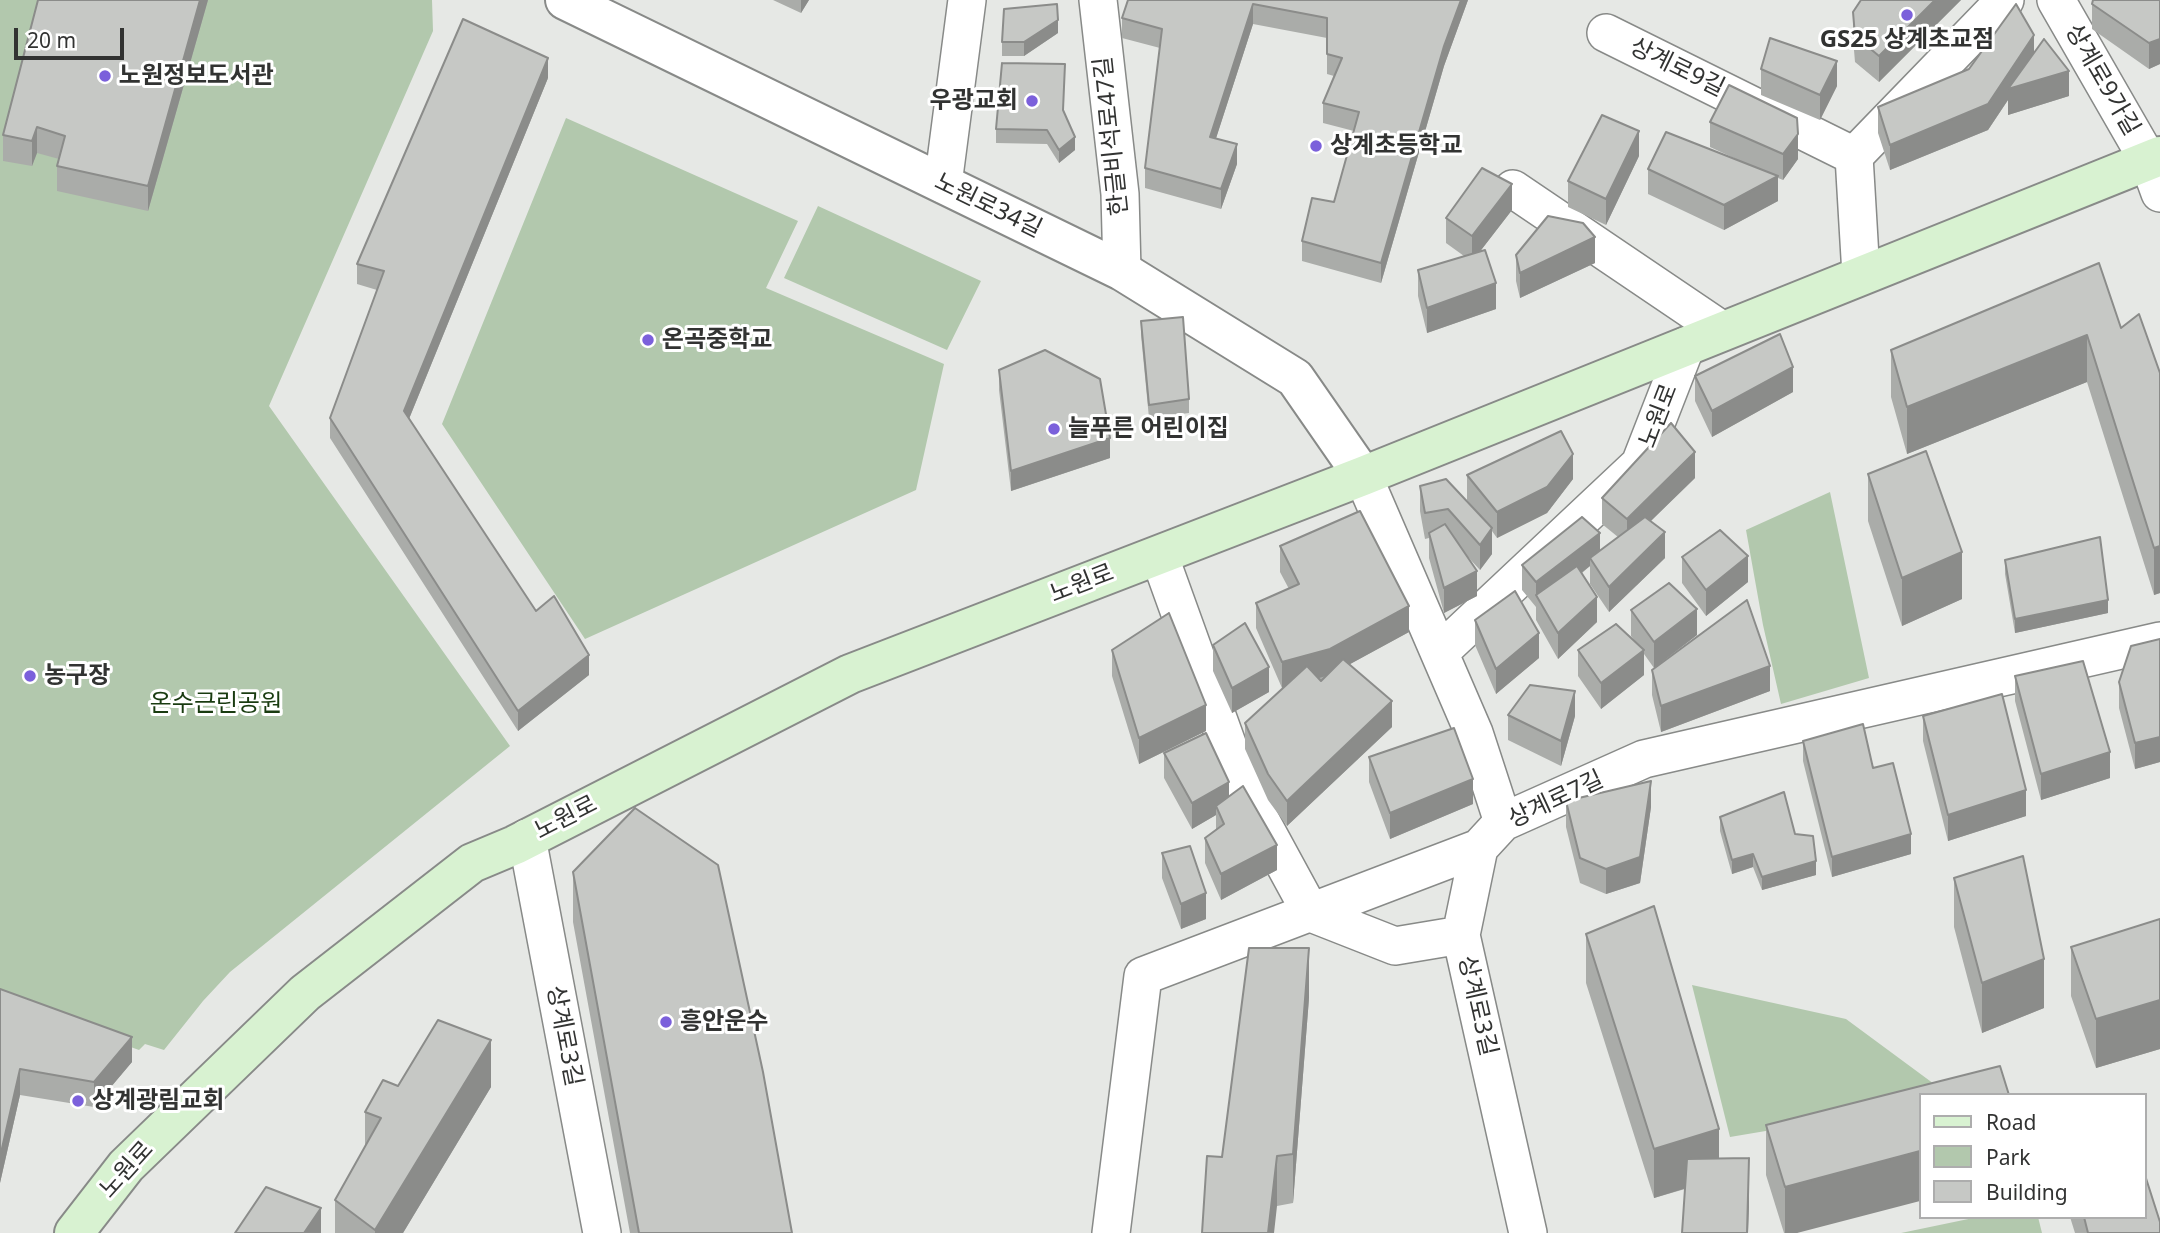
<!DOCTYPE html>
<meta charset="utf-8">
<style>
body{margin:0}
#map{position:relative;width:2160px;height:1233px;overflow:hidden;background:#e6e8e5;font-family:"Noto Sans",sans-serif}
canvas{display:block}
.legend{position:absolute;left:1919px;top:1093px;width:228px;height:126px;box-sizing:border-box;background:#fff;border:2px solid #adadad;margin:0;padding:9px 12px;list-style:none;font-size:21px;color:#323332}
.legend li{display:flex;align-items:center;gap:14px;height:35px}
.legend b{width:35px;border:2px solid #adadad}
.scale{position:absolute;left:14px;top:28px;width:110px;height:32px;box-sizing:border-box;border:4px solid #323332;border-top:0;padding-left:9px;font-size:21px;line-height:24px;white-space:nowrap;color:#323332;-webkit-text-stroke:5px #fff;paint-order:stroke}
</style>
<div id="map">
<canvas width="2160" height="1233"></canvas>
<ul class="legend">
<li><b style="height:9px;background:#d8f2d1"></b>Road</li>
<li><b style="height:19px;background:#b2c8ad"></b>Park</li>
<li><b style="height:19px;background:#c6c8c5"></b>Building</li>
</ul>
<div class="scale">20 m</div>
</div>
<script>
const c = document.querySelector('canvas').getContext('2d');
c.lineJoin = 'round';
function paint(path, color) {
  c.fillStyle = color;
  c.fill(path, 'evenodd');
}
function toPath(rows) {
  const path = new Path2D();
  for (const r of rows) {
    path.moveTo(r[0], r[1]);
    for (let i = 2; i < r.length; i += 2) path.lineTo(r[i], r[i + 1]);
  }
  return path;
}
function trace(path, color, width, dash) {
  c.strokeStyle = color;
  c.lineWidth = width;
  c.lineCap = dash ? 'butt' : 'round';
  c.setLineDash(dash || []);
  c.stroke(path);
}
function label(font, color, halo, rows, align = 'center') {
  c.font = font + ' "Noto Sans","Noto Sans KR",sans-serif';
  c.lineWidth = 6;
  c.setLineDash([]);
  c.textBaseline = 'middle';
  c.strokeStyle = halo;
  c.fillStyle = color;
  for (const [text, x, y, turn = 0] of rows) {
    c.save();
    c.translate(x, y);
    c.rotate((+turn || 0) * Math.PI / 180);
    c.textAlign = isNaN(turn) ? turn : align;
    if (halo) c.strokeText(text, 0, 0);
    c.fillText(text, 0, 0);
    c.restore();
  }
}
paint(toPath([
 [0,0,432,0,433,31,269,406,510,746,230,972,203,1001,164,1050,145,1044,139,1050,0,1000],
 [566,118,798,221,766,288,944,364,916,490,585,639,442,424],
 [818,206,981,281,947,350,784,278],
 [1830,492,1869,678,1781,704,1763,625,1746,530],
 [1692,985,1846,1019,1949,1095,1920,1095,1920,1105,1730,1137],
 [1978,1217,2038,1217,2042,1233,1901,1233]
]), '#b2c8ad');
const minor = toPath([
 [1098,0,1120,194,1122,271],
 [2056,0,2148,160,2160,193],
 [1606,33,1854,156,2005,0],
 [1854,156,1861,275],
 [943,184,967,0],
 [1513,189,1723,331],
 [1363,476,1474,733,1503,822],
 [1159,555,1243,788,1311,913,1395,946,1461,935,1528,1233],
 [1440,652,1640,464,1686,346],
 [527,838,602,1233],
 [1461,935,1479,848],
 [1111,1233,1143,976,1479,848,1503,822,1644,759,2160,641]
]);
const tertiary = toPath([
 [565,0,1122,271,1295,378,1363,476]
]);
const secondary = toPath([
 [74,1233,126,1166,305,993,472,863,515,845,850,674,1363,476,2160,156]
]);
trace(minor, '#888a88', 40);
trace(tertiary, '#888a88', 42);
trace(secondary, '#888a88', 42);
trace(minor, '#fff', 37);
trace(tertiary, '#fff', 38);
trace(secondary, '#d8f2d1', 38);
paint(toPath([
 [208,0,148,211,57,191,57,166,59,159,37,153,32,166,3,161,3,135],
 [773,0,809,0,801,13],
 [1128,0,1468,0,1444,66,1381,283,1302,261,1302,241,1334,202,1354,131,1323,123,1323,103,1334,76,1327,74,1327,38,1253,24,1216,138,1237,164,1221,209,1145,188,1145,168,1160,48,1122,38,1122,18],
 [1861,0,1961,0,1879,82,1855,62,1853,38,1853,12],
 [2160,0,2160,64,2149,69,2092,29,2092,4],
 [1058,33,1024,56,1002,56,1002,42],
 [2034,52,2069,96,2008,115,2008,100,1988,130,1890,170,1878,133,1878,107],
 [1761,69,1837,86,1820,120,1761,95],
 [548,78,409,419,536,611,589,675,518,731,330,438,330,418,377,290,357,284,357,264],
 [1063,111,1075,150,1059,163,1047,144,996,143,996,129],
 [1710,122,1798,159,1783,180,1778,178,1778,201,1724,230,1648,194,1648,169,1747,164,1710,147],
 [1639,156,1606,225,1568,207,1568,181],
 [1512,210,1480,251,1496,309,1427,333,1418,296,1418,270,1464,256,1446,243,1446,218],
 [1516,255,1595,263,1520,298,1516,281],
 [1141,321,1189,399,1189,413,1149,418,1141,335],
 [2121,328,2160,373,2160,593,2154,595,2087,382,1907,454,1891,397,1891,350],
 [999,370,1110,458,1011,491,999,390],
 [1695,376,1793,392,1712,437,1695,401],
 [1868,474,1962,599,1902,626,1868,521],
 [1467,475,1573,479,1547,513,1497,538,1492,531,1492,554,1480,570,1468,557,1477,596,1444,613,1429,558,1429,538,1425,539,1420,511,1420,486,1475,510,1467,500],
 [1695,478,1651,521,1665,558,1609,612,1590,584,1590,566,1582,573,1597,622,1558,659,1536,620,1536,607,1522,590,1522,565,1600,551,1618,537,1602,524,1602,498],
 [1280,546,1409,632,1350,664,1392,727,1287,826,1268,800,1245,749,1245,723,1285,687,1282,688,1256,628,1256,603,1289,589,1280,572],
 [1682,557,1748,582,1706,616,1682,583],
 [2005,560,2108,613,2015,633,2005,574],
 [1631,610,1697,635,1665,660,1770,691,1661,732,1652,695,1652,670,1654,668,1644,654,1644,675,1601,709,1578,676,1578,650,1635,641,1631,636],
 [1475,620,1539,658,1496,694,1475,645],
 [2160,639,2160,762,2135,769,2119,708,2119,682],
 [1213,645,1269,692,1232,713,1213,671],
 [1112,650,1206,731,1139,764,1112,676],
 [2015,676,2110,778,2041,800,2015,701],
 [1508,715,1575,716,1561,766,1508,740],
 [1923,716,2026,816,1948,841,1923,741],
 [1803,741,1873,768,1911,854,1832,877,1803,761],
 [1164,753,1229,796,1277,870,1221,900,1205,863,1205,838,1216,830,1216,815,1192,829,1164,778],
 [1369,757,1473,804,1390,839,1369,782],
 [1566,801,1651,807,1640,883,1606,894,1580,883,1566,827],
 [1720,817,1795,834,1816,875,1762,890,1753,867,1732,874,1720,831],
 [1162,853,1206,919,1181,929,1162,878],
 [573,872,792,1233,630,1233,573,922],
 [1954,878,2044,1008,1982,1033,1954,927],
 [2160,919,2160,1049,2096,1068,2071,996,2071,947],
 [1586,934,1719,1158,1749,1207,1685,1189,1654,1198,1586,983],
 [0,989,132,1062,94,1107,20,1095,0,1183],
 [1309,998,1293,1203,1277,1206,1222,1157],
 [2000,1066,1797,1233,1784,1233,1766,1175,1766,1125],
 [398,1086,491,1087,403,1233,335,1233,335,1200,365,1147,365,1112],
 [2070,1217,2144,1217,2160,1233,2075,1233]
]), '#aaaca9');
paint(toPath([
 [200,0,208,0,148,211,148,186],
 [801,0,809,0,801,13],
 [1461,0,1468,0,1444,66,1381,283,1381,263,1444,46],
 [1935,0,1961,0,1879,82,1879,56],
 [1253,4,1253,24,1210,157,1210,137],
 [1058,20,1058,33,1024,56,1024,42],
 [2034,35,2034,60,2069,71,2069,96,2008,115,2008,100,1988,130,1890,170,1890,145],
 [2160,39,2160,64,2149,69,2149,43],
 [548,58,548,78,404,431,404,411],
 [1837,61,1837,86,1820,120,1820,95],
 [37,127,37,153,32,166,32,141],
 [1639,131,1639,156,1606,225,1606,199],
 [1798,134,1798,159,1783,180,1783,154],
 [1075,137,1075,150,1059,163,1059,150],
 [1237,144,1237,164,1221,209,1221,189],
 [1778,176,1778,201,1724,230,1724,205],
 [1512,184,1512,210,1472,262,1472,236],
 [1595,237,1595,263,1520,298,1520,273],
 [1496,283,1496,309,1427,333,1427,308],
 [2087,335,2087,382,1907,454,1907,407],
 [1793,367,1793,392,1712,437,1712,411],
 [1110,438,1110,458,1011,491,1011,471],
 [1695,452,1695,478,1627,544,1627,519],
 [1573,454,1573,479,1547,513,1497,538,1497,512],
 [1492,528,1492,554,1480,570,1480,545],
 [1665,532,1665,558,1609,612,1609,587],
 [1600,533,1600,559,1590,558,1590,566,1541,604,1536,596,1536,582],
 [2160,546,2160,593,2154,595,2154,548],
 [1962,552,1962,599,1902,626,1902,578],
 [1748,556,1748,582,1706,616,1706,590],
 [1477,571,1477,596,1444,613,1444,588],
 [1597,597,1597,622,1558,659,1558,633],
 [2108,600,2108,613,2015,633,2015,619],
 [1409,606,1409,632,1330,675,1282,688,1282,662],
 [1697,609,1697,635,1654,668,1654,642],
 [1539,633,1539,658,1496,694,1496,669],
 [1644,650,1644,675,1601,709,1601,683],
 [589,655,589,675,518,731,518,711],
 [1770,666,1770,691,1661,732,1661,706],
 [1269,667,1269,692,1232,713,1232,688],
 [1575,691,1575,716,1561,766,1561,741],
 [1392,701,1392,727,1287,826,1287,801],
 [1206,705,1206,731,1139,764,1139,738],
 [2160,737,2160,762,2135,769,2135,743],
 [2110,752,2110,778,2041,800,2041,774],
 [1473,779,1473,804,1390,839,1390,813],
 [1651,781,1651,807,1640,883,1606,894,1606,869],
 [1229,782,1229,808,1216,806,1216,815,1192,829,1192,803],
 [2026,790,2026,816,1948,841,1948,815],
 [1911,834,1911,854,1832,877,1832,857],
 [1277,845,1277,870,1221,900,1221,874],
 [1753,854,1753,867,1732,874,1732,860],
 [1816,861,1816,875,1762,890,1762,877],
 [1206,893,1206,919,1181,929,1181,904],
 [1309,948,1309,998,1293,1203,1293,1154],
 [2044,959,2044,1008,1982,1033,1982,983],
 [2160,1000,2160,1049,2096,1068,2096,1019],
 [132,1037,132,1062,94,1107,94,1082],
 [491,1040,491,1087,403,1233,375,1233,375,1230],
 [20,1069,20,1095,0,1183,0,1157],
 [1719,1129,1719,1178,1654,1198,1654,1149],
 [1920,1151,1920,1201,1797,1233,1785,1233,1785,1187],
 [1277,1156,1277,1206,1274,1233,1268,1233],
 [1749,1158,1749,1207,1748,1233,1747,1233],
 [321,1208,321,1233,304,1233]
]), '#8b8c8a');
const building = toPath([
 [38,0,200,0,148,186,57,166,65,136,37,127,32,141,3,135,38,0],
 [1128,0,1461,0,1444,46,1381,263,1302,241,1312,198,1334,202,1359,112,1323,103,1342,58,1327,54,1327,18,1253,4,1210,137,1237,144,1221,189,1145,168,1162,29,1122,18,1128,0],
 [1861,0,1935,0,1879,56,1855,36,1853,12,1861,0],
 [2093,0,2160,0,2160,39,2149,43,2092,4,2093,0],
 [1057,4,1058,20,1024,42,1002,42,1004,9,1057,4],
 [2016,4,2034,35,1988,104,1890,145,1878,107,1969,69,2016,4],
 [463,19,548,58,404,411,536,611,554,596,589,655,518,711,330,418,384,271,357,264,463,19],
 [1770,38,1837,61,1820,95,1761,69,1770,38],
 [2044,39,2069,71,2008,89,2044,39],
 [1002,63,1065,64,1063,110,1075,137,1059,150,1047,130,996,129,1002,63],
 [1729,85,1797,118,1798,134,1783,154,1710,122,1729,85],
 [1602,115,1639,131,1606,199,1568,181,1602,115],
 [1666,132,1778,176,1724,205,1648,169,1666,132],
 [1482,168,1512,184,1472,236,1446,218,1482,168],
 [1548,216,1583,223,1595,237,1520,273,1516,255,1548,216],
 [1485,250,1496,283,1427,308,1418,270,1485,250],
 [2099,263,2121,328,2139,314,2160,373,2160,546,2154,548,2087,335,1907,407,1891,350,2099,263],
 [1183,317,1189,399,1149,405,1141,321,1183,317],
 [1780,334,1793,367,1712,411,1695,376,1780,334],
 [1045,350,1100,379,1110,438,1011,471,999,370,1045,350],
 [1671,423,1695,452,1627,519,1602,498,1671,423],
 [1561,431,1573,454,1547,487,1497,512,1467,475,1561,431],
 [1926,451,1962,552,1902,578,1868,474,1926,451],
 [1446,479,1492,528,1480,545,1448,509,1425,513,1420,486,1446,479],
 [1360,511,1409,606,1330,649,1282,662,1256,603,1299,584,1280,546,1360,511],
 [1582,517,1600,533,1536,582,1522,565,1582,517],
 [1645,517,1665,532,1609,587,1590,558,1645,517],
 [1445,524,1477,571,1444,588,1429,533,1445,524],
 [1720,530,1748,556,1706,590,1682,557,1720,530],
 [2100,537,2108,600,2015,619,2005,560,2100,537],
 [1577,566,1597,597,1558,633,1536,595,1577,566],
 [1669,583,1697,609,1654,642,1631,610,1669,583],
 [1515,591,1539,633,1496,669,1475,620,1515,591],
 [1747,600,1770,666,1661,706,1652,670,1747,600],
 [1169,613,1206,705,1139,738,1112,650,1169,613],
 [1245,623,1269,667,1232,688,1213,645,1245,623],
 [1616,624,1644,650,1601,683,1578,650,1616,624],
 [2160,639,2160,737,2135,743,2119,682,2131,646,2160,639],
 [1343,659,1392,701,1287,801,1268,774,1245,723,1307,666,1321,681,1343,659],
 [2083,661,2110,752,2041,774,2015,676,2083,661],
 [1530,685,1575,691,1561,741,1508,715,1530,685],
 [2002,694,2026,790,1948,815,1923,716,2002,694],
 [1863,724,1873,768,1893,763,1911,834,1832,857,1803,741,1863,724],
 [1454,728,1473,779,1390,813,1369,757,1454,728],
 [1206,733,1229,782,1192,803,1164,753,1206,733],
 [1651,781,1640,857,1606,869,1580,858,1566,801,1651,781],
 [1243,786,1277,845,1221,874,1205,838,1224,824,1216,806,1243,786],
 [1784,792,1795,834,1813,836,1816,861,1762,877,1753,854,1732,860,1720,817,1784,792],
 [635,808,718,865,763,1072,792,1233,639,1233,573,872,635,808],
 [1190,846,1206,893,1181,904,1162,853,1190,846],
 [2023,856,2044,959,1982,983,1954,878,2023,856],
 [1654,906,1719,1129,1654,1149,1586,934,1654,906],
 [2160,919,2160,1000,2096,1019,2071,947,2160,919],
 [1249,948,1309,948,1293,1154,1277,1156,1268,1233,1202,1233,1207,1156,1222,1157,1249,948],
 [0,989,132,1037,94,1082,20,1069,0,1157,0,989],
 [438,1020,491,1040,375,1230,335,1200,381,1118,365,1112,383,1080,398,1086,438,1020],
 [2000,1066,2009,1095,1920,1095,1920,1151,1785,1187,1766,1125,2000,1066],
 [1749,1158,1747,1233,1682,1233,1687,1159,1749,1158],
 [2144,1172,2160,1222,2160,1233,2088,1233,2084,1217,2144,1217,2144,1172],
 [266,1187,321,1208,304,1233,235,1233,266,1187]
]);
paint(building, '#c6c8c5');
trace(building, '#8b8c8a', 2);
for (const [x, y, r, color] of [
 [1907,15,7,"#7b60db"],
 [105,76,7,"#7b60db"],
 [1032,101,7,"#7b60db"],
 [1316,146,7,"#7b60db"],
 [648,340,7,"#7b60db"],
 [1054,429,7,"#7b60db"],
 [30,676,7,"#7b60db"],
 [666,1022,7,"#7b60db"],
 [78,1101,7,"#7b60db"]
]) {
  const dot = new Path2D();
  dot.arc(x, y, r, 0, 2 * Math.PI);
  c.fillStyle = color;
  c.fill(dot);
  trace(dot, '#fff', 2.5);
}
label('bold 24px', '#323332', '#fff', [
 ["GS25 상계초교점",1907,40,"center"],
 ["노원정보도서관",119,76],
 ["우광교회",1018,101,"right"],
 ["상계초등학교",1330,146],
 ["온곡중학교",662,340],
 ["늘푸른 어린이집",1068,429],
 ["농구장",44,676],
 ["흥안운수",680,1022],
 ["상계광림교회",92,1101]
], 'left');
label('24px', '#323332', '#fff', [
 ["상계로9길",1677,68,26],
 ["상계로9가길",2102,80,60],
 ["한글비석로47길",1112,136,-96],
 ["노원로34길",988,206,26],
 ["노원로",1659,416,-69],
 ["노원로",1082,584,-21],
 ["상계로7길",1556,800,-25],
 ["노원로",566,818,-27],
 ["상계로3길",1477,1006,77],
 ["상계로3길",564,1036,79],
 ["노원로",127,1170,-48]
]);
label('24px', '#193b10', '#fff', [
 ["온수근린공원",216,704]
]);
</script>
